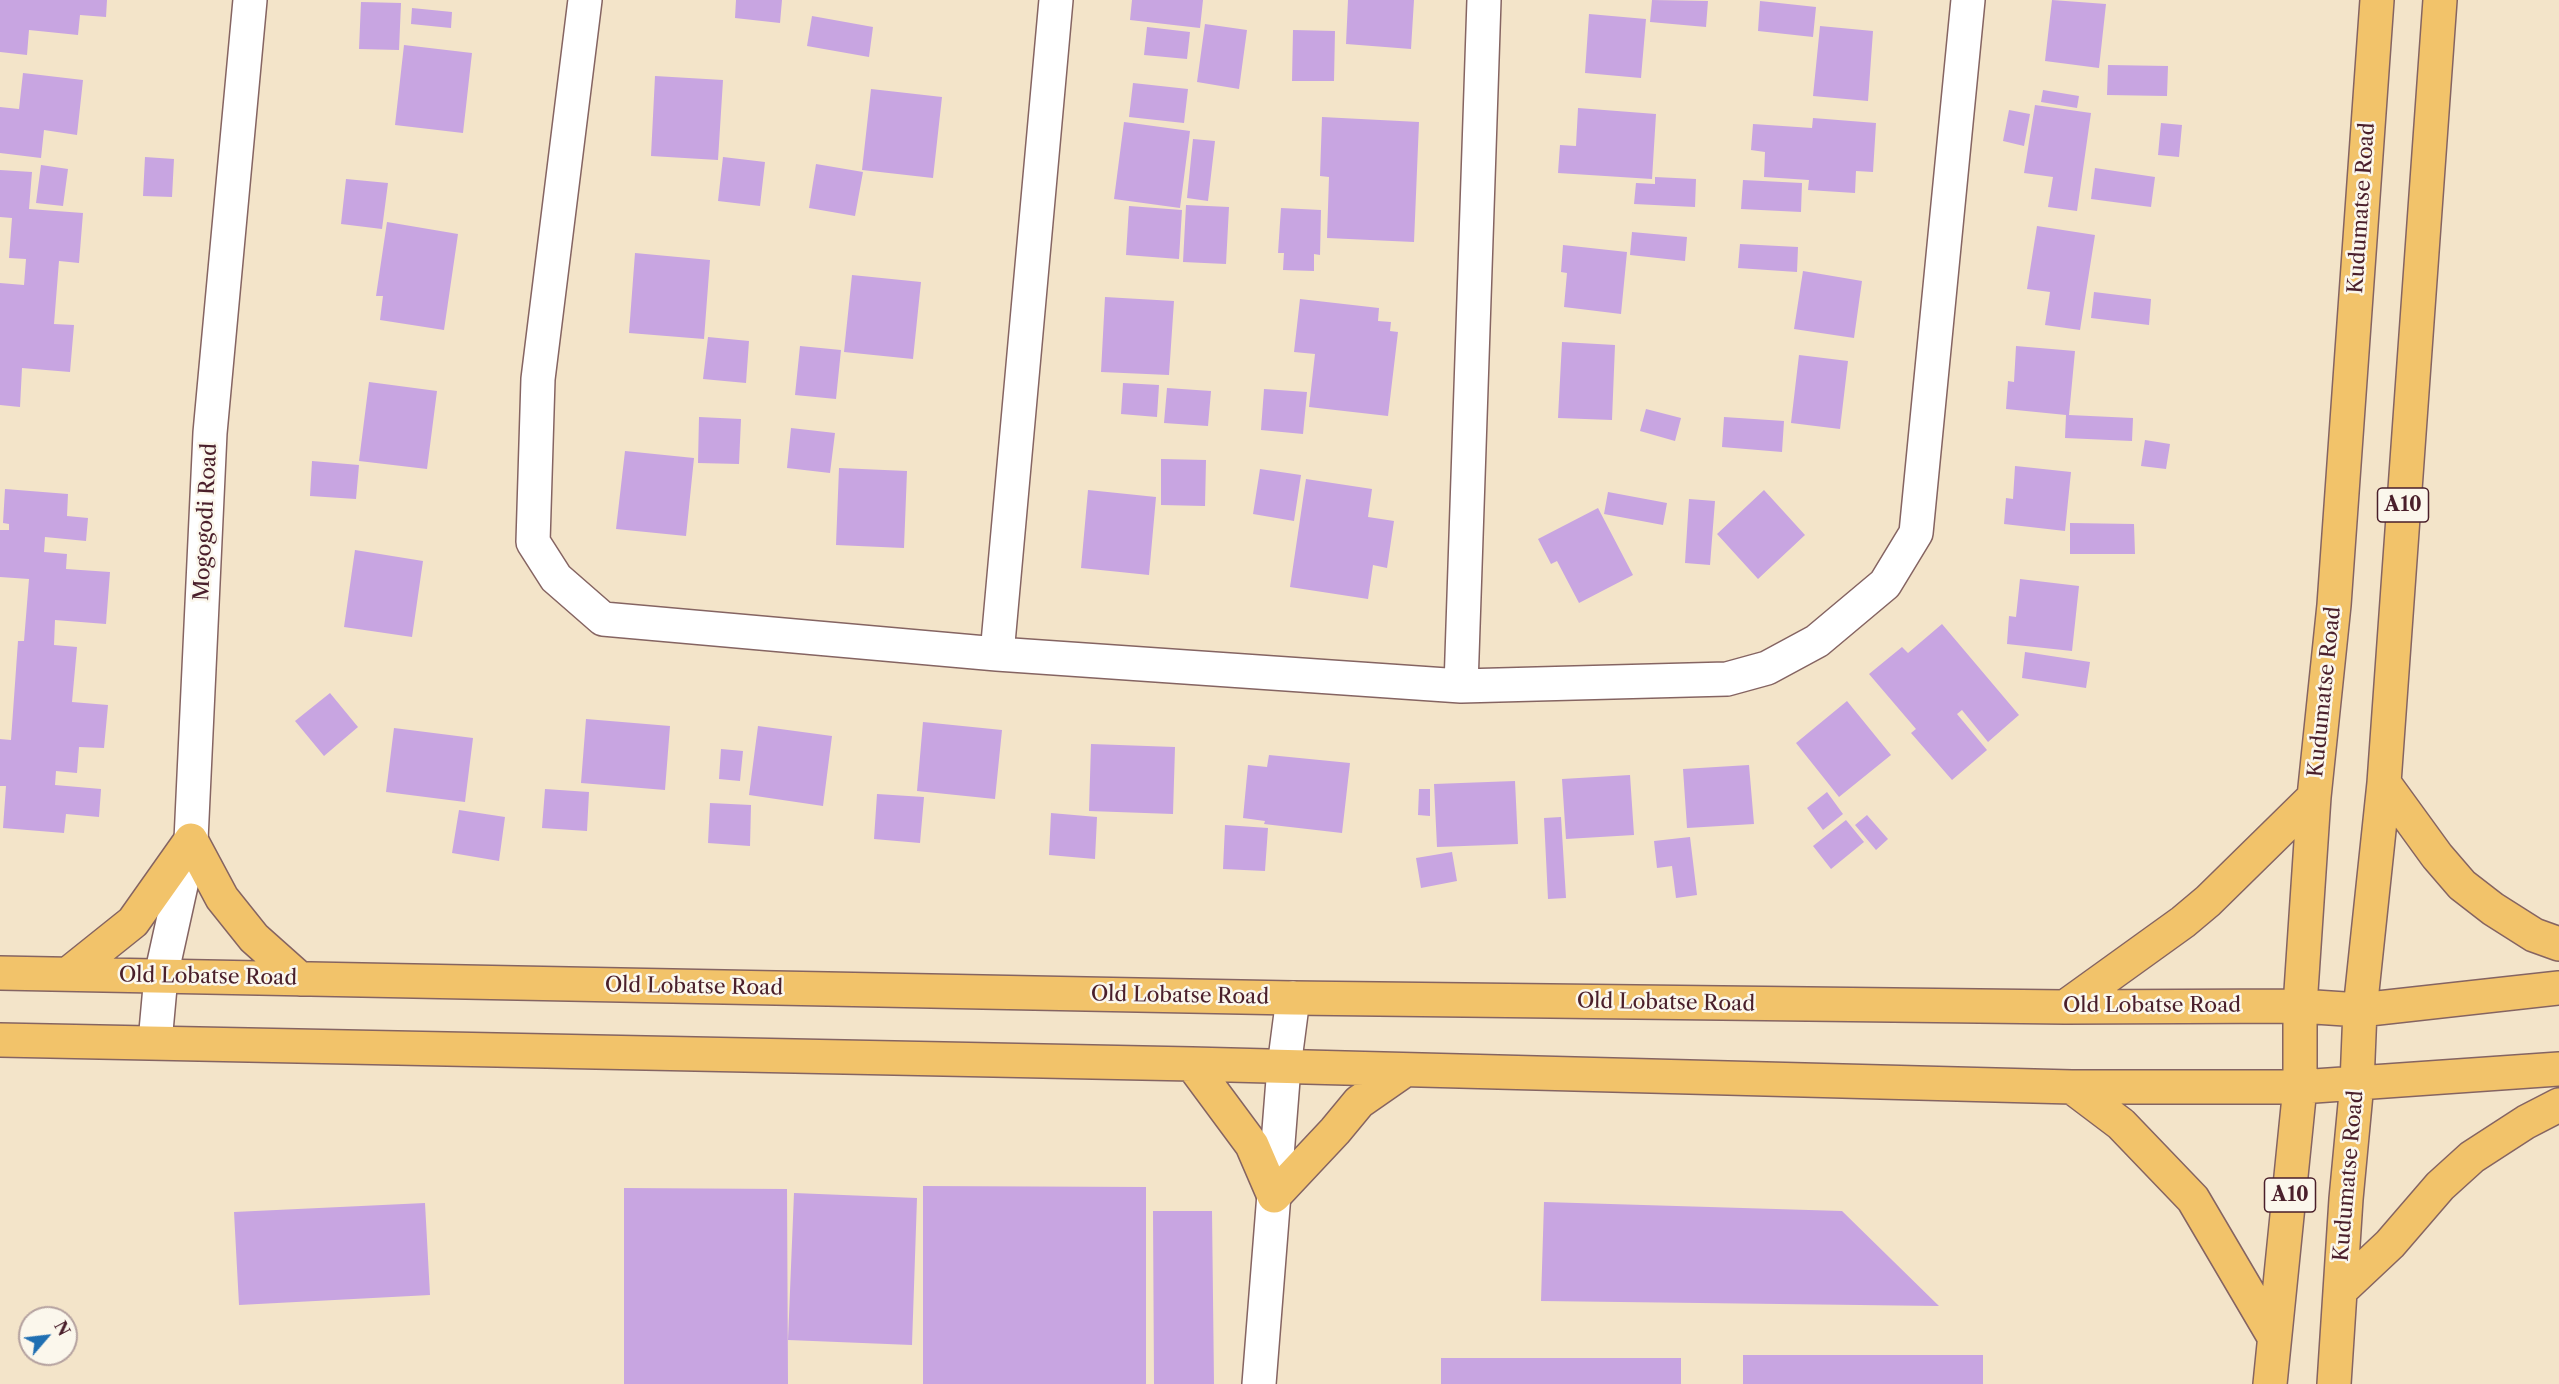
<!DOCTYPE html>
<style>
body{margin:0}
#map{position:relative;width:2559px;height:1384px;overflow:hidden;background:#f3e4c9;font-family:"Libre Caslon Text",serif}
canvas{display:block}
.north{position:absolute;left:18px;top:1306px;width:60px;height:60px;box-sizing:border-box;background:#fbf7ec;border:2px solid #b4a19f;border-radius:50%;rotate:62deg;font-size:16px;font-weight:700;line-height:24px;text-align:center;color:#4a1f2b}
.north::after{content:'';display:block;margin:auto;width:21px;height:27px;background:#1f6fb2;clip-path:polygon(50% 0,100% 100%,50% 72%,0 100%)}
</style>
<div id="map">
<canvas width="2559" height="1384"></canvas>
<div class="north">N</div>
</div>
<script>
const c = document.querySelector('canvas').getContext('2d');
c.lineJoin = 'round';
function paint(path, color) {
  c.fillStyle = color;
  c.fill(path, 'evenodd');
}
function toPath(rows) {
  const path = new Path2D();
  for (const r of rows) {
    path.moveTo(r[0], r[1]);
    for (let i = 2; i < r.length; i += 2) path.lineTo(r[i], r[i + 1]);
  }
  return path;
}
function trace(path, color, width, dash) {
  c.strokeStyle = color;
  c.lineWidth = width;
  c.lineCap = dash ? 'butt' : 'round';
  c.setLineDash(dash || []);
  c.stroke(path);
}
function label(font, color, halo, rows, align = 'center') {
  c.font = font + ' "Libre Caslon Text",serif';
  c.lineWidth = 5;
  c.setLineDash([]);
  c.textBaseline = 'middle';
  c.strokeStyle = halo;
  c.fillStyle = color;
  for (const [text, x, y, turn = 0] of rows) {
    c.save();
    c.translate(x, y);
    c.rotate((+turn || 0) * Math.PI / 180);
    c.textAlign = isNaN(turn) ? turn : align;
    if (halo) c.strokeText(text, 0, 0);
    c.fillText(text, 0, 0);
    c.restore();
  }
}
paint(toPath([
 [0,0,107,0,106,17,80,15,78,35,29,30,27,55,0,52],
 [736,0,782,0,780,23,735,18],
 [1132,0,1203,0,1200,28,1130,20],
 [1348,0,1414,0,1411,49,1346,44],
 [1652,0,1708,1,1706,27,1650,22],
 [2052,0,2106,4,2099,68,2045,61],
 [1760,1,1816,7,1813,37,1758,31],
 [361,2,401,3,399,50,359,49],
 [412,8,452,12,451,28,411,24],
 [1589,14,1646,19,1641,78,1585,73],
 [812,16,873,27,869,57,807,46],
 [1205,24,1247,30,1239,89,1197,82],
 [1820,26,1873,31,1868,101,1813,96],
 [1147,27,1190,32,1187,59,1144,55],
 [1293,30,1335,31,1334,81,1292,81],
 [404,45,472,53,463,133,395,125],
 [2108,65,2168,66,2167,96,2107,95],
 [23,73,83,80,77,135,44,130,41,158,0,153,0,107,19,109],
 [655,76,723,80,718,160,651,156],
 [1133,83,1188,89,1184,123,1129,117],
 [871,89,942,97,933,178,862,170],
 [2043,90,2079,96,2077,108,2041,102],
 [2035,105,2091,113,2077,211,2048,207,2053,177,2024,173],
 [1578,108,1656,114,1652,179,1558,173,1560,145,1576,146],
 [2009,110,2030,114,2024,146,2003,141],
 [1322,117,1419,122,1414,242,1327,238,1329,177,1320,176],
 [1813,118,1876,123,1873,172,1856,171,1855,193,1808,190,1809,180,1764,177,1765,152,1751,150,1753,124,1812,128],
 [1124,122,1190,131,1180,208,1114,199],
 [2161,123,2182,125,2179,157,2158,155],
 [1193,139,1215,141,1208,201,1187,198],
 [145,157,174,159,172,197,143,196],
 [723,157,765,162,760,206,718,201],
 [816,164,863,172,855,216,809,208],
 [41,165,68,169,63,206,36,203],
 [2095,168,2155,177,2151,207,2091,199],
 [0,170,32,172,29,209,83,213,79,263,59,261,54,324,74,325,70,372,22,368,20,407,0,405,0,283,24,285,26,259,9,258,12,218,0,217],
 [1655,177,1696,179,1695,207,1634,204,1636,183,1655,184],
 [346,179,388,183,382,229,341,224],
 [1743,180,1802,183,1801,212,1741,209],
 [1186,205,1229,207,1226,264,1183,262],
 [1129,206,1182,210,1179,259,1126,255],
 [1281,208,1321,210,1320,255,1314,254,1314,271,1283,270,1284,253,1278,253],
 [387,222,458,234,444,330,380,320,383,296,376,296],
 [2037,226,2095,235,2080,330,2045,325,2050,292,2027,289],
 [1632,232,1687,237,1685,261,1630,255],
 [1740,244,1798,247,1797,272,1738,268],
 [1563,245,1627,252,1621,314,1564,307,1567,273,1561,272],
 [635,253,710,260,704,339,629,333],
 [1803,271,1862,281,1854,338,1794,329],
 [852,275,921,282,913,359,844,352],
 [2094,292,2151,299,2149,325,2091,318],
 [1105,297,1174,301,1169,375,1101,372],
 [1300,299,1379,308,1378,321,1391,322,1390,331,1398,332,1388,416,1309,407,1315,354,1294,352],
 [708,337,749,341,746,383,703,379],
 [1562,342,1615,345,1612,420,1558,418],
 [800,346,841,350,836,399,795,395],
 [2016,346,2075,351,2069,415,2133,418,2132,441,2065,438,2066,415,2006,409,2008,381,2014,382],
 [1799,355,1848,361,1840,429,1791,423],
 [369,382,437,391,427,469,359,461],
 [1123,383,1159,385,1157,417,1121,414],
 [1167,388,1211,391,1208,426,1164,423],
 [1264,389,1307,392,1303,434,1261,430],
 [1646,409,1681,418,1675,441,1640,431],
 [699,417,741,419,739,464,698,463],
 [1724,417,1784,421,1782,452,1722,447],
 [791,428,835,433,830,473,787,468],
 [2145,440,2170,444,2166,469,2141,466],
 [625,451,694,458,686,536,616,529],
 [1161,459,1206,460,1205,506,1161,505],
 [312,461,359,465,356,499,310,496],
 [2015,466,2071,472,2065,531,2004,524,2006,498,2013,499],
 [839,468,907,471,904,548,836,545],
 [1260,469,1301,475,1294,521,1253,514],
 [1306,479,1372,489,1368,517,1394,521,1387,568,1373,565,1368,599,1290,587],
 [5,489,68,494,67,516,88,518,86,541,45,537,44,552,67,554,66,569,110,572,106,624,55,620,54,645,77,647,72,702,108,705,104,748,79,747,77,773,56,771,55,785,101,789,99,817,66,814,64,833,3,828,6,786,0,786,0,739,11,740,18,641,24,641,29,579,0,577,0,530,9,530,9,524,3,523],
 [1088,490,1156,497,1149,575,1081,568],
 [1764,490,1805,535,1758,579,1717,534],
 [1608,492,1667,503,1663,525,1604,514],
 [1689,499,1715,501,1710,565,1685,563],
 [1598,508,1633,575,1579,603,1557,561,1551,564,1538,539],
 [2070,523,2134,524,2135,554,2070,554],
 [355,550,423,561,412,637,344,627],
 [2020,579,2079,586,2072,651,2007,644,2009,616,2016,617],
 [1942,624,2019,715,1988,742,1962,710,1957,714,1987,750,1952,780,1911,733,1916,729,1869,674,1902,647,1908,653],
 [2025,652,2090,662,2086,688,2022,678],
 [330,693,358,727,324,756,295,721],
 [1847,701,1891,755,1839,797,1796,743],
 [586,719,670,726,665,790,581,783],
 [923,722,1002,730,995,799,917,791],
 [758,726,832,736,823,806,749,795],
 [394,728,473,738,465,802,386,792],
 [1091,744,1175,747,1173,814,1089,811],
 [721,749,743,751,740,781,719,779],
 [1269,755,1350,763,1342,833,1264,824,1265,821,1243,818,1248,765,1267,767],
 [1749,765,1754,824,1687,828,1683,769],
 [1630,775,1634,835,1566,839,1562,779],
 [1515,781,1518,844,1437,847,1434,784],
 [545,789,589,792,587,831,542,828],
 [1419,789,1430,789,1430,816,1418,815],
 [1827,792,1843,814,1823,830,1807,808],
 [877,794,924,797,920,843,874,839],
 [710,803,751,805,750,846,708,843],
 [459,810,505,817,499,861,452,853],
 [1051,813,1097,817,1095,859,1049,855],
 [1867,815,1888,839,1876,850,1855,825],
 [1561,817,1566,898,1548,899,1544,818],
 [1846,820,1864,842,1831,869,1813,846],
 [1225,825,1268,828,1265,871,1223,869],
 [1690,837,1697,895,1676,898,1672,866,1657,868,1654,841],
 [1452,852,1457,881,1421,888,1416,858],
 [923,1186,1146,1187,1146,1384,923,1384],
 [624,1188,787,1189,788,1384,624,1384],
 [794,1193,917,1198,912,1345,788,1340],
 [1544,1202,1842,1211,1939,1306,1541,1301],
 [425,1203,430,1295,239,1305,234,1212],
 [1153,1211,1212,1211,1214,1384,1154,1384],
 [1743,1355,1983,1355,1983,1384,1743,1384],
 [1441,1358,1681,1358,1681,1384,1441,1384]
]), '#c8a5e1');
const street = toPath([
 [585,0,538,379,533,542,556,578,603,619,997,654,1461,686,1727,679,1767,668,1817,641,1885,584,1916,533,1968,0],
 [997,654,1056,0],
 [1461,686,1484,0],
 [155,1042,161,976,191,840,210,433,250,0],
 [1259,1384,1284,1067,1293,998]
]);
const primary = toPath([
 [2384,783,2437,856,2462,885,2493,909,2534,935,2559,944],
 [0,973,1293,998,2065,1007,2300,1006,2360,1010,2559,988],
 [68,974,133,922,191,840,222,898,254,938,300,979],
 [2065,1007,2183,922,2208,901,2314,797],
 [0,1040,1192,1064,2072,1087,2300,1087,2559,1069],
 [1192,1064,1252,1145,1274,1196,1335,1131,1359,1102,1405,1070],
 [2072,1087,2121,1124,2193,1199,2273,1335],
 [2340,1291,2390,1244,2440,1186,2472,1157,2526,1122,2559,1105],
 [2270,1384,2300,1087,2300,1006,2314,797,2334,605,2377,0],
 [2334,1384,2346,1199,2357,1083,2360,1010,2384,783,2440,0]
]);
trace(street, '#856462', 36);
trace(primary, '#856462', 36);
trace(street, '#fff', 33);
trace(primary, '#f2c36a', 33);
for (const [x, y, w] of [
 [2403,505,51],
 [2290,1195,51]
]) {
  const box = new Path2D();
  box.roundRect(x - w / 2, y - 17, w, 34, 4.5);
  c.fillStyle = '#fbf7ec';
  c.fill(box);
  trace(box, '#4a1f2b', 1.5);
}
label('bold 20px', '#4a1f2b', null, [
 ["A10",2403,505],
 ["A10",2290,1195]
]);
label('21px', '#4a1f2b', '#fbf7ec', [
 ["Kudumatse Road",2362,208,-86],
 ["Mogogodi Road",206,522,-87],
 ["Kudumatse Road",2325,692,-84],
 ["Old Lobatse Road",208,977,1],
 ["Old Lobatse Road",694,987,1],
 ["Old Lobatse Road",1180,996,1],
 ["Old Lobatse Road",1666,1003,1],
 ["Old Lobatse Road",2152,1006],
 ["Kudumatse Road",2349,1176,-85]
]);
</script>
